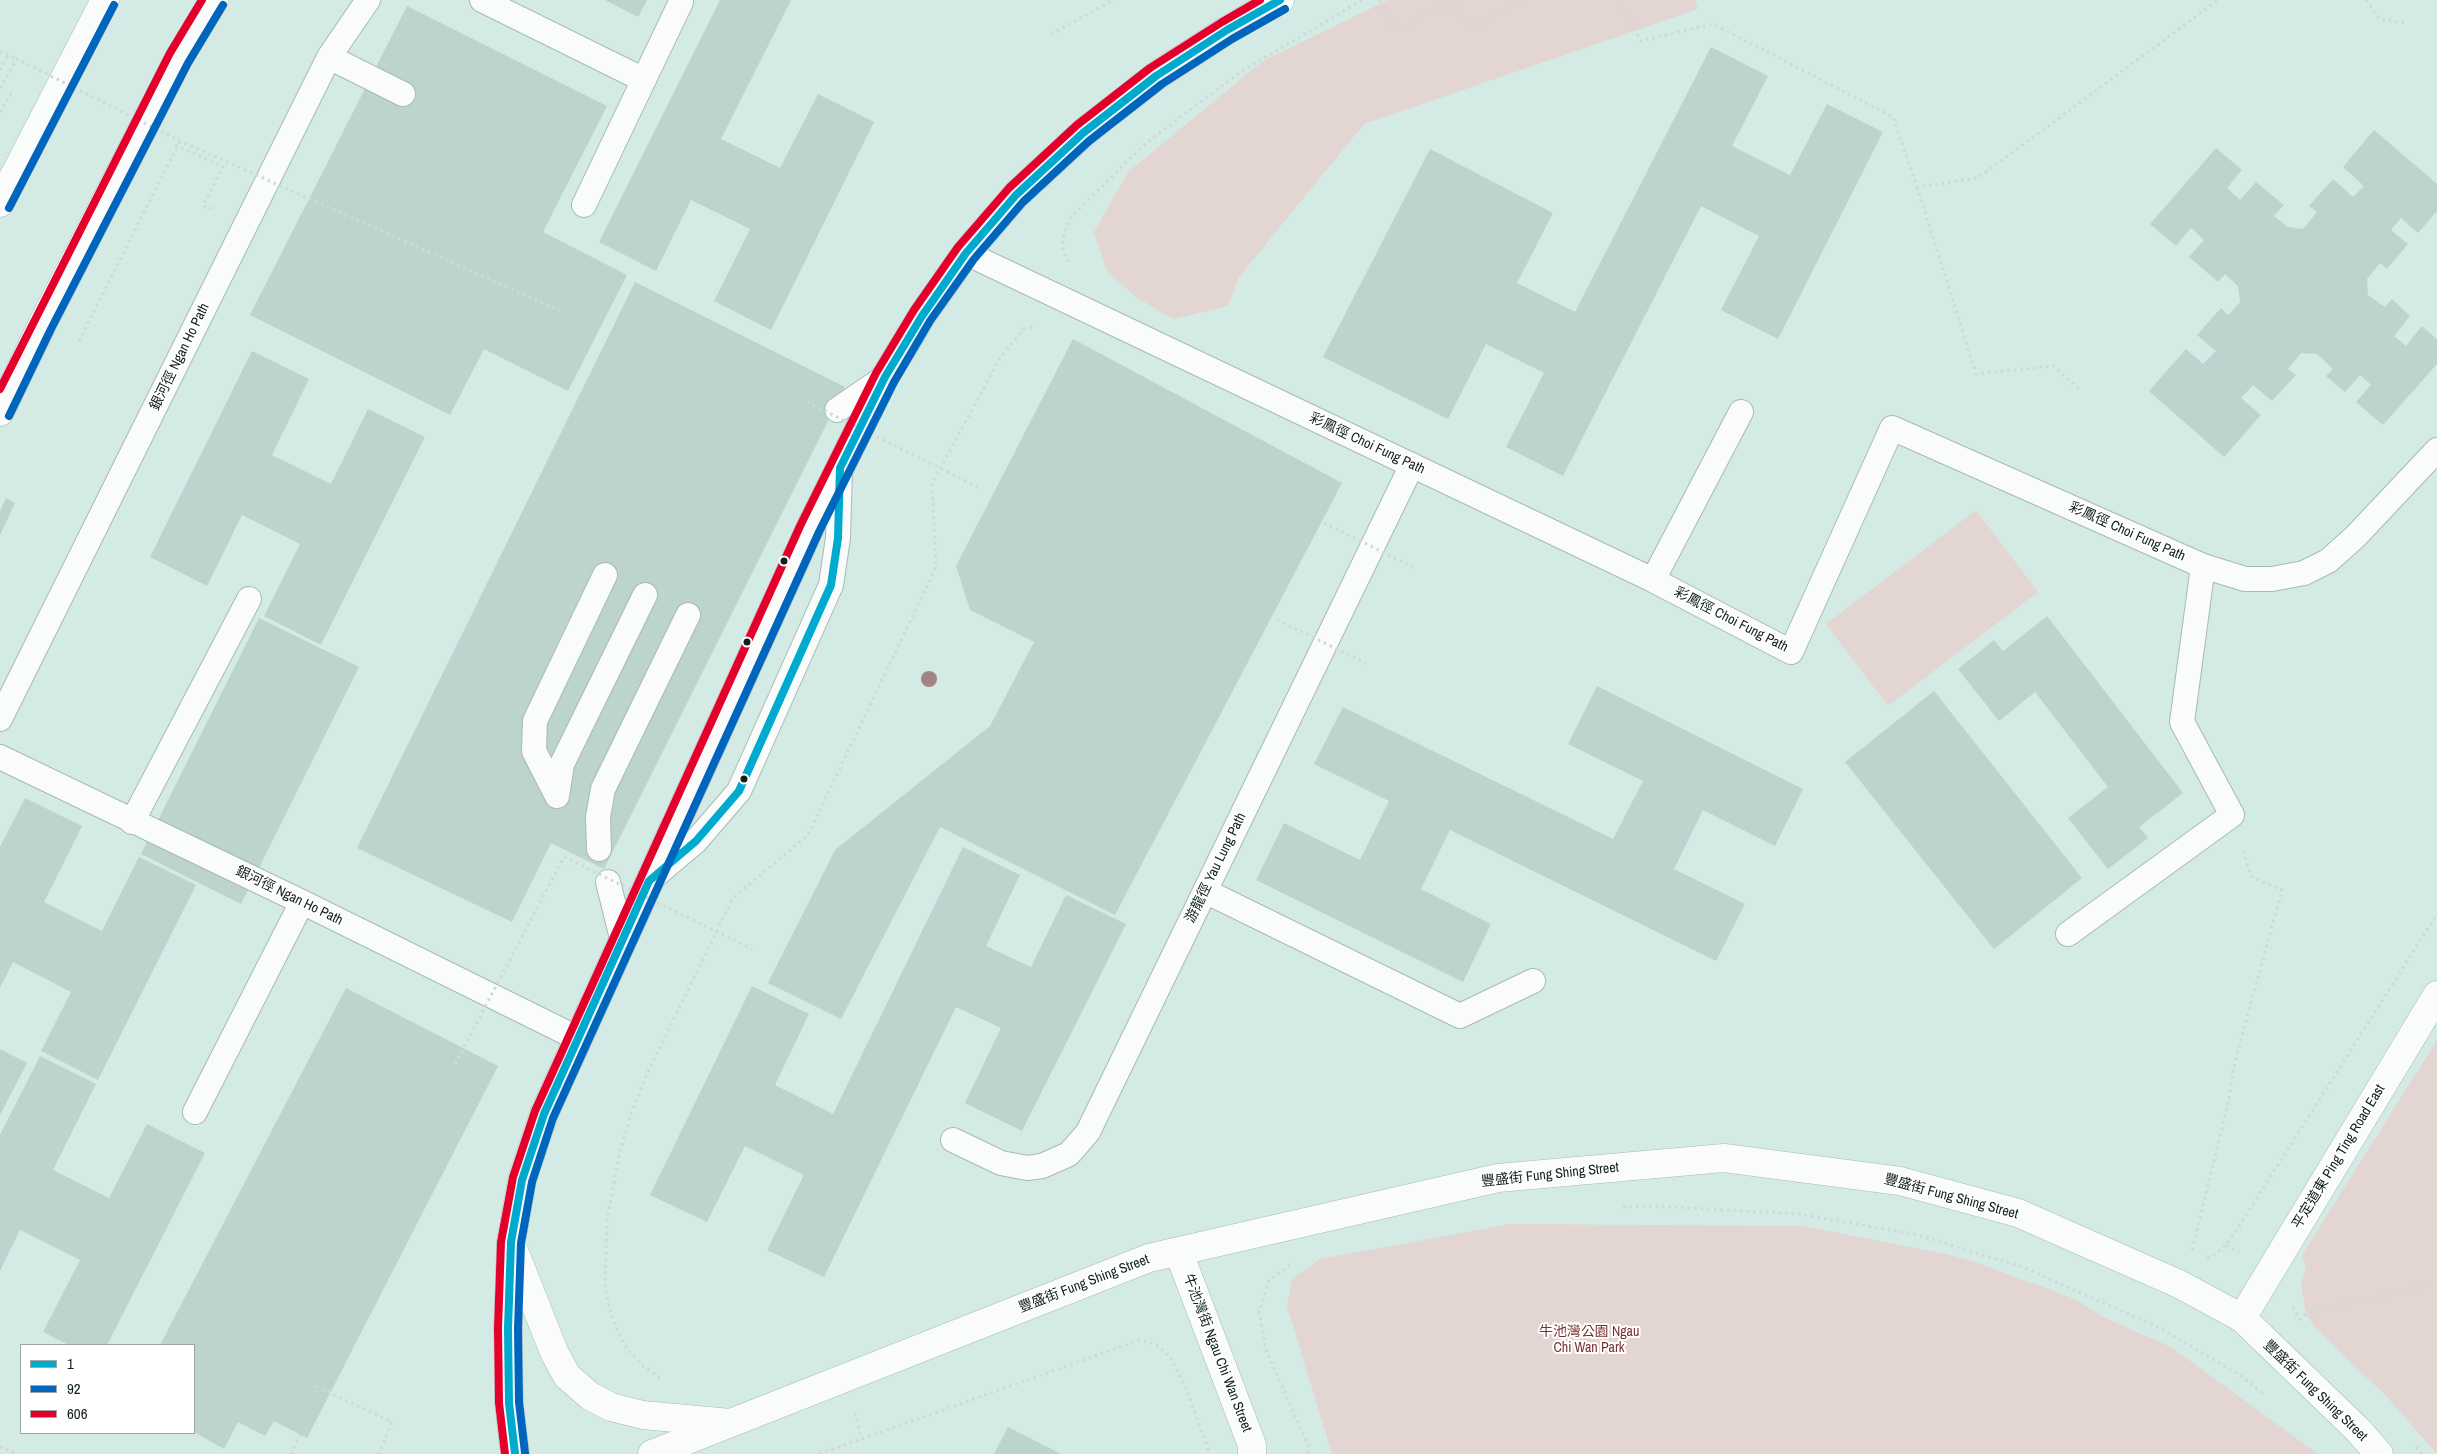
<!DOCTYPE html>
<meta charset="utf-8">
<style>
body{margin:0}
#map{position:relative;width:2437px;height:1454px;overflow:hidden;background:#d4eae5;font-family:"Archivo Narrow",sans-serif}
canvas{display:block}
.legend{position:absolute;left:20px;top:1344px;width:175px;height:90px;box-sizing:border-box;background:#fff;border:1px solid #9fa6a5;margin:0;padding:6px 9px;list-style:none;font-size:15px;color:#10201d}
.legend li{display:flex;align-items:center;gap:10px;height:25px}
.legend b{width:25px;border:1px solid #9fa6a5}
</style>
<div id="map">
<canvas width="2437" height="1454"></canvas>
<ul class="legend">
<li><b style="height:6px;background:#00a9ce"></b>1</li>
<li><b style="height:6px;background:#0065bd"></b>92</li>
<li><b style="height:6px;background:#e4002b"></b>606</li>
</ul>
</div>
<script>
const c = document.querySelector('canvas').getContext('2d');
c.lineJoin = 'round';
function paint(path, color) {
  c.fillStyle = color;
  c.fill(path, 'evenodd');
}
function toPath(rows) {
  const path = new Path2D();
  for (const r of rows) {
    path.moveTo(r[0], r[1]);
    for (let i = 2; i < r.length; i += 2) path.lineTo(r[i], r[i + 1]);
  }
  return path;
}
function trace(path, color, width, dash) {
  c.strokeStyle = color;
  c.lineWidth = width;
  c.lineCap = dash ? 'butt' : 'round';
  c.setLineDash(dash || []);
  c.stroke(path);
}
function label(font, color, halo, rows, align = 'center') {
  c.font = font + ' "Archivo Narrow","Noto Sans TC",sans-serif';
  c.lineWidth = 4;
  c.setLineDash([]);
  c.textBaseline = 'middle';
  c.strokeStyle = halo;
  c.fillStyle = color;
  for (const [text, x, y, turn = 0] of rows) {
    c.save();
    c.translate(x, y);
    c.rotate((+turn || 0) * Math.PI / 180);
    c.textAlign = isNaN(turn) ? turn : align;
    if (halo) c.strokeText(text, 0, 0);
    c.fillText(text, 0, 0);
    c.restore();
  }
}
paint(toPath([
 [1388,0,1695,0,1698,9,1364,124,1239,277,1228,306,1173,319,1136,297,1107,272,1094,232,1128,172,1263,61],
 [1976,510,2038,592,1888,706,1826,624],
 [2437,1040,2437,1454,2386,1396,2316,1329,2306,1314,2301,1284,2306,1266,2302,1255],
 [1510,1224,1804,1226,1946,1254,1975,1262,2075,1299,2105,1318,2171,1347,2318,1454,1332,1454,1287,1306,1292,1279,1320,1259]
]), '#e3d6d2');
paint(toPath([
 [605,0,647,0,638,17],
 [720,0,791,0,721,139,780,168,818,94,874,122,771,330,714,301,750,229,691,200,656,271,599,242],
 [407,6,607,106,543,232,627,275,568,391,484,349,450,415,250,315],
 [1711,47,1768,76,1732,146,1790,175,1827,104,1883,132,1778,339,1721,310,1759,236,1701,206,1563,476,1506,447,1544,373,1486,344,1448,419,1323,357,1430,149,1553,213,1517,283,1575,312],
 [2374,130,2437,184,2437,211,2418,233,2401,218,2391,230,2408,244,2387,269,2380,263,2367,279,2368,295,2385,307,2392,299,2410,316,2394,336,2406,346,2422,326,2437,339,2437,364,2383,425,2356,402,2371,385,2360,375,2345,392,2326,376,2333,369,2317,354,2301,353,2288,369,2296,375,2272,401,2253,385,2241,398,2261,415,2224,457,2149,391,2186,349,2203,364,2216,351,2197,335,2221,308,2228,315,2240,302,2238,286,2225,274,2218,282,2189,257,2204,240,2191,228,2176,246,2150,224,2216,148,2242,170,2227,188,2240,200,2256,182,2284,205,2274,216,2288,227,2303,229,2317,212,2309,206,2333,179,2353,197,2364,186,2343,167],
 [635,282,845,387,604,869,551,843,512,922,357,848],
 [1073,339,1342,483,1115,915,940,827,841,1019,768,983,835,850,990,726,1034,642,970,610,956,566],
 [252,351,309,379,272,455,331,484,368,409,425,437,321,645,264,616,300,544,242,515,207,586,150,557],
 [6,498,15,503,0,535,0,511],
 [2047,616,2183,793,2139,827,2148,838,2108,869,2068,818,2108,787,2035,692,1999,721,1958,669,1994,640,2003,651],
 [259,618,359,667,241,904,141,854],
 [1597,686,1803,789,1775,846,1703,810,1674,869,1745,904,1716,961,1450,830,1421,889,1491,924,1463,982,1256,880,1284,823,1360,860,1389,801,1314,764,1343,707,1613,839,1643,781,1568,744],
 [1934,691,2082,878,1994,949,1845,762],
 [25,798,82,826,44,902,102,931,139,857,196,885,98,1080,41,1051,71,992,13,962,0,988,0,847],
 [963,847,1020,875,986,946,1031,967,1066,895,1126,924,1022,1131,965,1103,1001,1028,956,1007,824,1277,767,1250,804,1175,745,1146,707,1222,650,1195,752,986,809,1014,775,1085,833,1114],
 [346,988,498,1066,307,1438,274,1421,265,1436,238,1422,224,1449,194,1432,194,1345,160,1345],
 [0,1049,27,1063,0,1115],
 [40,1056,96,1084,53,1170,109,1198,147,1124,205,1153,107,1345,69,1345,43,1332,80,1260,20,1230,0,1271,0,1135],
 [1008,1427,1061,1454,994,1454]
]), '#bcd3ce');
const lane = toPath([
 [482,0,644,80],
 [329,57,403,94],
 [584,205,681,2],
 [966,253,1653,580,1791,652,1892,428,2203,566,2245,579,2272,579,2304,573,2328,561,2355,537,2437,450],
 [837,410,885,377],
 [1653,580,1741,412],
 [0,719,329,57,368,0],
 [0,757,302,902,577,1038],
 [557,796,534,751,535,721,605,575],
 [557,796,562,764,645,595],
 [132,822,249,599],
 [599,849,598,817,603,789,688,615],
 [651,879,696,841,739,791,831,585,838,538,840,469],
 [608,882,622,938],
 [1205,891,1460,1016,1533,981],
 [2068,934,2232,815,2182,722,2203,566],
 [195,1112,302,902],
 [953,1140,1001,1163,1027,1168,1042,1166,1069,1154,1088,1132,1412,465]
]);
const street = toPath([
 [1179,1253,1252,1445,1252,1454],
 [2242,1318,2437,995],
 [652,1454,1149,1258,1498,1178,1724,1158,1900,1181,2018,1213,2179,1284,2242,1318,2358,1430,2379,1454]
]);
const secondary = toPath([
 [515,1253,554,1352,567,1376,590,1396,611,1407,643,1415,730,1423],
 [515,1454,509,1403,508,1328,511,1242,522,1180,544,1114,810,528,885,377,922,316,966,253,1016,195,1083,133,1156,76,1227,30,1280,0]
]);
const primary = toPath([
 [0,203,105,0],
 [0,412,42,325,179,58,214,0]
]);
trace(lane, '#a8bab5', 26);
trace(street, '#a8bab5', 29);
trace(secondary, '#a8bab5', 29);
trace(primary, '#a8bab5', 29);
trace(toPath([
 [1380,0,1395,32,1455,0],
 [1618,0,1641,41,1713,24,1893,117,1917,187,1978,178,2218,0],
 [2366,0,2380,19,2408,23],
 [1452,2,1469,30,1521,0],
 [1051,34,1114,0],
 [0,51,17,59],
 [0,70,8,55],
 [0,112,13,90],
 [175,145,223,166,203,206,214,209],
 [1917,187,1976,374,2054,366,2079,389],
 [1068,262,1064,252,1062,240,1071,217,1145,144,1239,73,1362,0],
 [1623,1207,1653,1206,1799,1214,1918,1235,2022,1267,2162,1329,2241,1376,2265,1395],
 [2226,1245,2239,1252],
 [2192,1250,2229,1099,2235,1061,2282,890,2252,877,2243,851],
 [2207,1257,2213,1256,2226,1245,2238,1228,2437,914],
 [1290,1265,1269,1280,1259,1312,1266,1350,1308,1445,1309,1454],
 [2293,1307,2299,1319],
 [2299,1320,2306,1314,2437,1283],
 [660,1378,643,1366,627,1349,617,1330,609,1307,605,1284,607,1220,620,1151,631,1113,647,1074,733,898,808,835,936,567,932,484,1000,358,1024,329,1036,326],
 [316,1386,392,1422,379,1454],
 [855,1413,862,1440],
 [0,1447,17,1454],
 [2416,1447,2422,1454],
 [291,1454,302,1431],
 [819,1454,1140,1340,1157,1345,1170,1357,1184,1383,1210,1454]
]), '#d1d8d6', 3, [2.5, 4]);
trace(lane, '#f9fcfb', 24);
trace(street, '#f9fcfb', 28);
trace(secondary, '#f9fcfb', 28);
trace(primary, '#f9fcfb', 28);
trace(toPath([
 [0,88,17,59,180,141,563,312],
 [79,341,180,141],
 [807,402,980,488],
 [1324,523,1413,567],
 [1277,620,1366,663],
 [455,1064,564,857,752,949]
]), '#d1d8d6', 3, [2.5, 4]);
trace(toPath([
 [515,1454,509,1403,508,1328,511,1242,522,1180,544,1114,649,881,696,841,739,791,831,585,838,538,840,468,885,377,922,316,966,253,1016,195,1083,133,1156,76,1227,30,1280,0]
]), '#00a9ce', 8);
trace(toPath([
 [9,208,114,5],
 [9,416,51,329,188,63,223,5],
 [525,1453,519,1402,518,1328,521,1243,532,1182,553,1118,819,532,894,382,930,321,974,259,1023,202,1089,141,1162,84,1232,39,1285,9]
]), '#0065bd', 8);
trace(toPath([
 [0,389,170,53,202,0],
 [505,1454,499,1403,498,1328,501,1242,513,1177,535,1111,801,524,876,373,914,310,958,247,1009,188,1077,125,1150,68,1222,22,1260,0]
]), '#e4002b', 8);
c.fillStyle = '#a28482';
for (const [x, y] of [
 [929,679]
]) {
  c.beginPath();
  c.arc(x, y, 8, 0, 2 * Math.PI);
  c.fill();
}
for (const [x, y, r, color] of [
 [784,561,4.5,"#10201d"],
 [747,642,4.5,"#10201d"],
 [744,779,4.5,"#10201d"]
]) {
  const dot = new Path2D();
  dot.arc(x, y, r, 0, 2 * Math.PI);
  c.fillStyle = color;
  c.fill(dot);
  trace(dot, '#fff', 2);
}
label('14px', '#10201d', '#fff', [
 ["銀河徑 Ngan Ho Path",180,357,-64],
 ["彩鳳徑 Choi Fung Path",1367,444,25],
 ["彩鳳徑 Choi Fung Path",2127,532,24],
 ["彩鳳徑 Choi Fung Path",1731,620,27],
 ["游龍徑 Yau Lung Path",1216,868,-64],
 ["銀河徑 Ngan Ho Path",289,896,26],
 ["平定道東 Ping Ting Road East",2339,1157,-59],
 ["豐盛街 Fung Shing Street",1550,1175,-6],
 ["豐盛街 Fung Shing Street",1951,1197,15],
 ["豐盛街 Fung Shing Street",1084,1284,-21],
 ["牛池灣街 Ngau Chi Wan Street",1217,1353,69],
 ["豐盛街 Fung Shing Street",2315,1391,44]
]);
label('14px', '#793131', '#fff', [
 ["牛池灣公園 Ngau",1589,1332],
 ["Chi Wan Park",1589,1348]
]);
</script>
